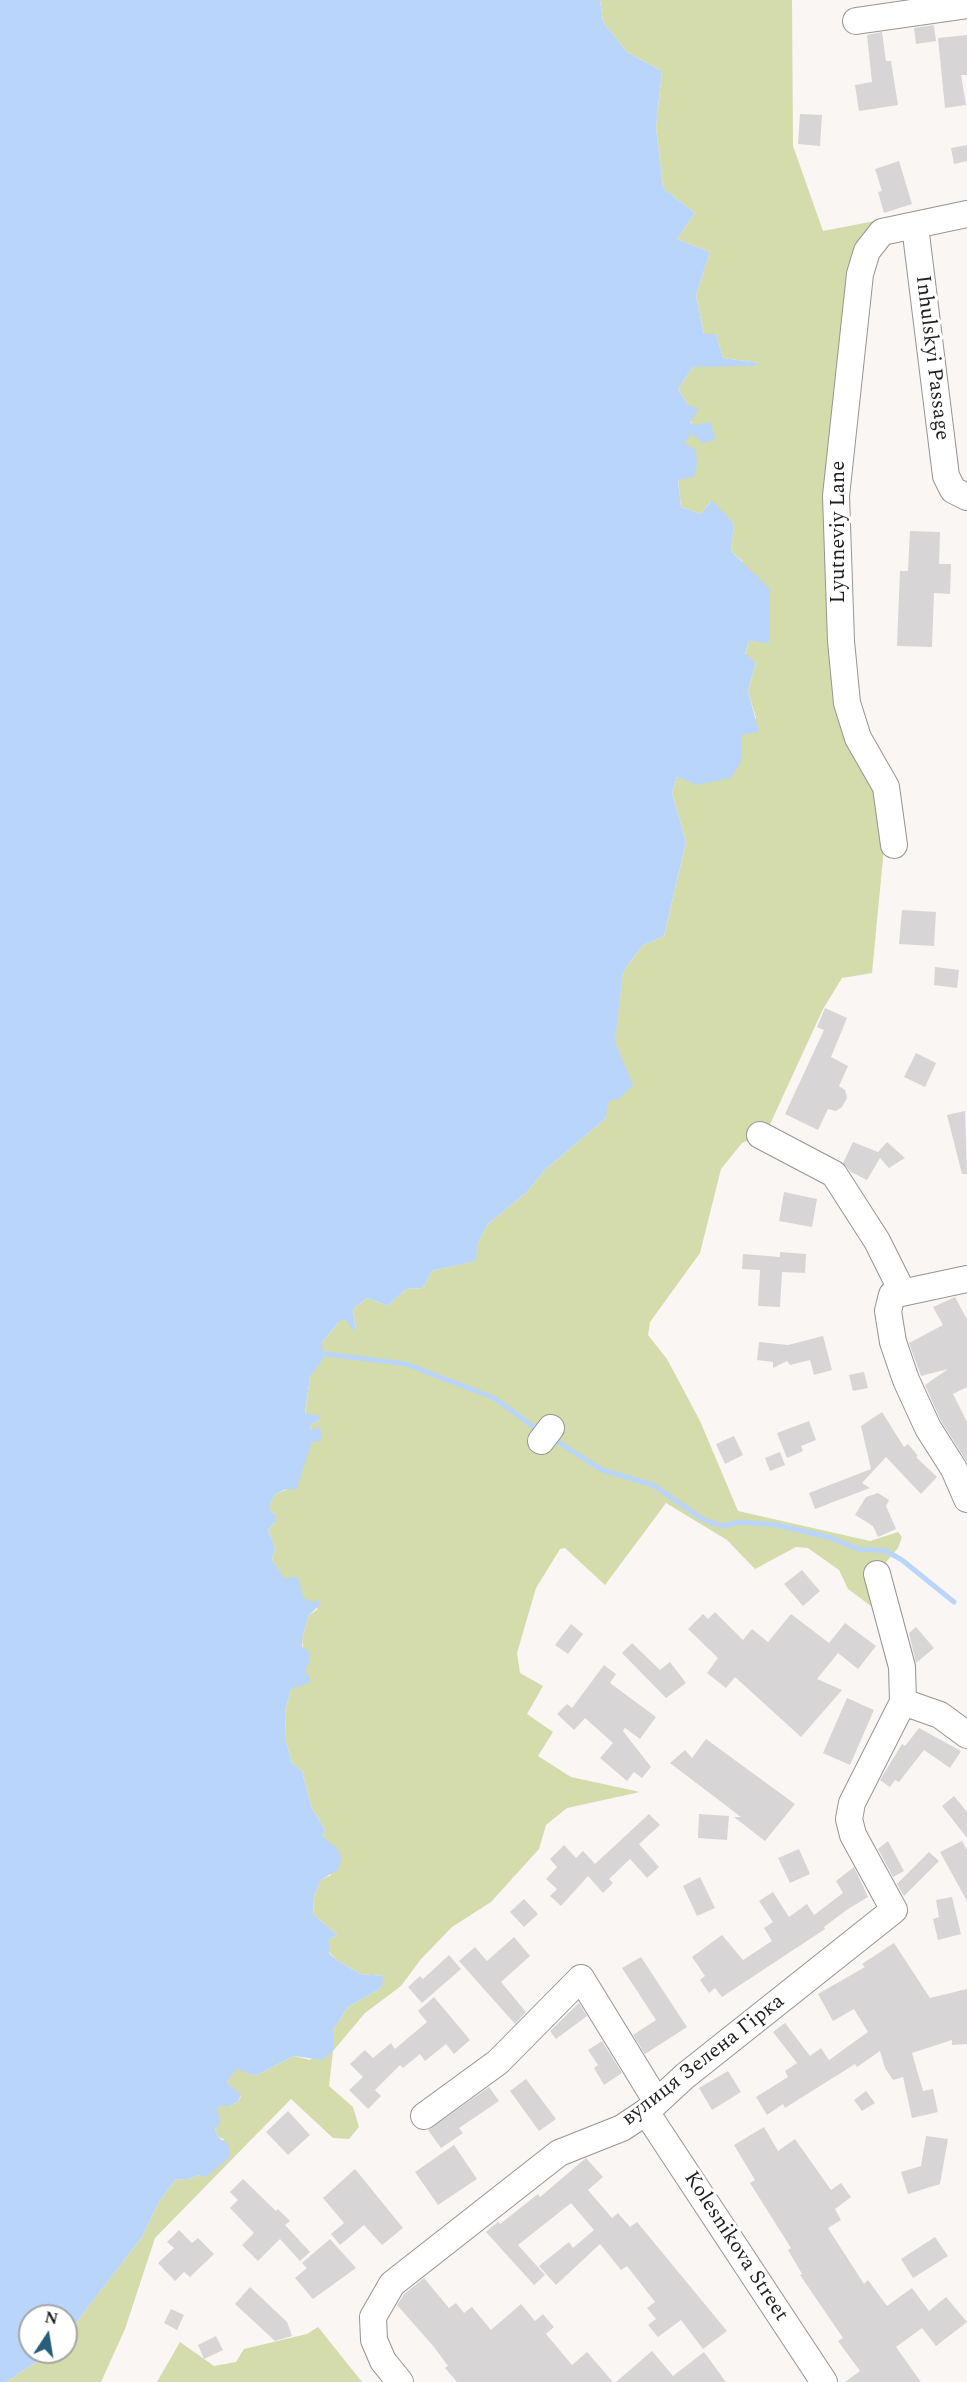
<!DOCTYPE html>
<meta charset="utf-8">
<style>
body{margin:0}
#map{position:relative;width:967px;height:2382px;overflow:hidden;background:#f9f6f4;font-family:Spectral,serif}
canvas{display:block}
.north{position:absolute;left:18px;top:2304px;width:60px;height:60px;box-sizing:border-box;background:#fff;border:2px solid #a6a5a5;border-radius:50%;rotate:12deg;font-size:16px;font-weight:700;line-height:24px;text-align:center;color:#201f1e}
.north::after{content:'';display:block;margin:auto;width:21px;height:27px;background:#285e79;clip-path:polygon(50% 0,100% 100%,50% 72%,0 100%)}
</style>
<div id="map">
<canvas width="967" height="2382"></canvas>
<div class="north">N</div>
</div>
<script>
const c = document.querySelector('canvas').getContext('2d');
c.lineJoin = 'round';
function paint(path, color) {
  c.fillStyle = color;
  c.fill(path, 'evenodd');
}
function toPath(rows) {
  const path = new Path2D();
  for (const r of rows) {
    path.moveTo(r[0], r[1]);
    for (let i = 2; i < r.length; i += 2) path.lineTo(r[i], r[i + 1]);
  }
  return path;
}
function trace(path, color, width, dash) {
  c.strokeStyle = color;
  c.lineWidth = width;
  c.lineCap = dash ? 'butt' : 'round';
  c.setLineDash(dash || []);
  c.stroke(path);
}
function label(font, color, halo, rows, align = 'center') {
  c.font = font + ' Spectral,serif';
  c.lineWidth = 6;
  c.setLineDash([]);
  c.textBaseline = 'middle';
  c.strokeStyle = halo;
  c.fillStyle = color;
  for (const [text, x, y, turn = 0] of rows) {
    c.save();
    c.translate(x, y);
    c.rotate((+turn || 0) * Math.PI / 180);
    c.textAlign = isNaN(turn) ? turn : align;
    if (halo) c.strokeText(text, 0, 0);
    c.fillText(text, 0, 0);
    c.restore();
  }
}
paint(toPath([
 [600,0,792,0,793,146,823,231,880,220,872,253,843,469,850,696,890,785,872,973,842,978,823,1009,766,1133,742,1143,721,1169,700,1253,650,1322,648,1335,667,1359,700,1421,738,1511,870,1541,898,1532,902,1537,898,1548,882,1567,883,1615,848,1589,839,1570,808,1548,796,1547,755,1569,727,1540,666,1503,605,1585,565,1548,560,1549,536,1588,517,1653,520,1673,543,1686,527,1714,553,1732,538,1756,571,1777,640,1792,567,1808,546,1825,539,1849,491,1902,452,1927,421,1959,401,1986,365,2013,333,2051,329,2086,353,2107,359,2127,349,2139,333,2138,291,2099,155,2238,125,2329,101,2382,6,2382,51,2352,66,2352,66,2336,142,2237,159,2202,176,2179,186,2180,200,2175,224,2139,218,2137,215,2128,217,2109,221,2106,230,2106,238,2102,241,2096,227,2082,237,2068,255,2076,294,2056,310,2060,332,2043,334,2029,348,2007,381,1988,383,1976,361,1974,338,1961,329,1952,329,1940,337,1935,313,1914,314,1897,321,1880,331,1875,327,1843,323,1837,325,1830,311,1806,302,1771,292,1763,286,1742,285,1712,291,1689,298,1685,305,1671,302,1638,309,1615,318,1609,302,1597,290,1579,283,1578,272,1560,275,1548,268,1530,275,1522,275,1514,270,1510,270,1504,275,1495,287,1489,312,1442,315,1430,310,1431,311,1425,320,1419,305,1414,310,1377,322,1359,322,1343,339,1322,345,1318,354,1330,356,1330,353,1309,367,1298,388,1306,406,1289,423,1288,432,1271,475,1261,477,1245,488,1224,527,1192,545,1170,605,1119,623,972,642,946,664,936,686,842,672,793,677,777,697,784,742,760,742,735,756,718,748,691,756,662,745,655,749,641,769,642,742,561,731,551,734,524,711,501,701,514,681,507,678,479,683,443,694,425,690,421,688,405,678,389,693,367,759,363,723,358,716,334,704,334,696,295,710,252,677,239,695,213,663,188,656,127,662,71,627,52,603,22],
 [318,2327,362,2382,157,2382,180,2342,214,2366,236,2362,244,2349,307,2334]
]), '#d4dcab');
paint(toPath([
 [0,0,600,0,603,22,627,52,662,71,656,127,663,188,695,213,677,239,710,252,696,295,704,334,716,334,723,358,760,363,753,366,693,367,678,389,688,405,699,409,690,422,695,425,710,422,716,439,704,443,691,434,684,443,696,450,697,465,694,477,678,480,681,507,701,514,712,500,734,524,731,551,770,589,769,643,749,641,745,654,756,662,748,691,759,732,742,735,742,760,731,778,697,785,677,777,672,793,686,842,664,936,642,946,623,972,615,1042,633,1085,619,1099,609,1101,605,1119,545,1170,527,1192,488,1224,477,1245,476,1261,432,1271,423,1288,406,1289,388,1306,367,1298,353,1309,356,1330,354,1331,345,1319,339,1322,322,1343,323,1359,310,1377,305,1413,320,1416,320,1419,311,1425,310,1430,320,1427,322,1441,312,1442,296,1490,286,1489,275,1495,270,1504,270,1510,275,1514,275,1522,268,1530,275,1548,272,1560,284,1578,298,1577,303,1597,310,1601,319,1601,320,1605,309,1615,302,1638,302,1647,308,1650,310,1661,305,1671,310,1676,310,1683,291,1689,285,1712,286,1742,292,1763,302,1771,311,1806,325,1830,323,1837,339,1850,341,1858,339,1869,321,1880,314,1897,313,1914,337,1935,329,1940,329,1953,338,1961,361,1974,384,1976,381,1988,348,2007,334,2029,333,2051,322,2060,294,2056,255,2076,237,2069,227,2082,241,2095,238,2102,230,2106,221,2106,217,2110,220,2117,220,2124,215,2128,218,2137,228,2144,230,2157,206,2177,200,2175,186,2180,176,2179,159,2202,142,2237,66,2336,66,2316,30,2316,30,2352,51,2352,6,2382,0,2382]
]), '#bad5fc');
trace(toPath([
 [317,1353,406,1364,494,1398,541,1432],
 [552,1438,602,1470,653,1485,704,1520,722,1526,740,1522,777,1525,828,1537,858,1549,886,1551,902,1560,954,1602]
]), '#bad5fc', 5);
paint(toPath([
 [934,25,936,41,916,44,914,28],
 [882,32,886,61,891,61,898,105,859,111,855,85,872,82,867,35],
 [967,35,967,75,961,75,966,105,945,108,938,38],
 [800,114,822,115,820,146,798,144],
 [967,145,967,161,954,164,951,148],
 [899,161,912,204,884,213,878,192,882,191,875,169],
 [910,531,940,532,939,564,951,564,950,594,934,593,932,647,897,646,900,571,908,571],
 [902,910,936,912,934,946,899,944],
 [935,967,959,970,957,988,934,985],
 [825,1008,847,1018,831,1057,848,1066,839,1086,845,1090,847,1098,842,1107,836,1111,828,1109,818,1130,785,1114,824,1030,817,1027],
 [916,1053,936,1063,925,1087,904,1077],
 [965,1111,967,1174,962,1174,947,1115],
 [853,1142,878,1152,887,1142,905,1158,889,1168,880,1158,867,1180,851,1172,843,1163],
 [784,1192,817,1199,812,1227,779,1221],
 [780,1252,806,1254,805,1273,782,1272,780,1307,758,1306,760,1270,742,1269,743,1254,780,1257],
 [955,1297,967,1319,967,1387,953,1394,967,1422,967,1462,941,1421,925,1385,948,1369,921,1376,909,1343,943,1325,933,1307],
 [823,1336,832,1370,814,1375,810,1360,790,1365,787,1361,773,1368,773,1362,757,1360,759,1342,788,1345],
 [864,1372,868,1388,853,1391,849,1375],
 [882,1412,904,1447,908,1444,918,1456,916,1457,937,1477,921,1494,886,1457,862,1483,870,1488,815,1509,809,1493,871,1469,861,1426],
 [809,1421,816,1440,801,1446,803,1451,787,1458,777,1433],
 [734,1436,743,1455,725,1464,716,1444],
 [780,1452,785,1465,770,1471,765,1458],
 [878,1493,889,1500,886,1506,896,1529,878,1537,873,1526,855,1515,866,1497],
 [802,1570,820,1591,803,1606,784,1584],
 [715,1612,743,1640,752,1629,768,1642,791,1614,829,1643,845,1623,876,1646,858,1669,838,1653,817,1679,842,1690,801,1737,735,1677,726,1688,707,1673,718,1658,688,1629,703,1614,708,1619],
 [571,1624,583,1634,568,1654,555,1645],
 [916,1627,934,1648,916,1663,909,1633],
 [632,1643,660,1670,670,1662,686,1683,666,1698,622,1653],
 [604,1665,616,1674,610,1683,656,1717,640,1739,625,1728,623,1731,651,1767,642,1778,634,1772,627,1781,600,1758,613,1743,585,1718,574,1730,557,1714,567,1704,572,1708],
 [847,1698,874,1710,850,1765,823,1753],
 [919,1728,961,1751,950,1768,924,1750,899,1782,895,1780,890,1787,880,1780,902,1744,905,1746],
 [706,1739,795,1804,765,1841,734,1817,741,1817,670,1763,685,1750,692,1758],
 [954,1796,967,1812,967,1838,942,1806],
 [649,1814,660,1825,639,1844,659,1867,647,1878,630,1859,609,1879,613,1883,603,1893,588,1876,561,1906,550,1896,557,1889,546,1879,557,1867,550,1859,564,1845,576,1858,583,1851,595,1864],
 [699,1814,729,1816,727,1840,698,1838],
 [888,1841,904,1871,893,1877,878,1849],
 [962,1841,967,1850,967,1901,940,1852],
 [799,1849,810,1874,790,1883,778,1858],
 [929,1852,939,1861,904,1896,897,1884],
 [854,1867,868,1897,848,1909,824,1927,825,1929,722,1997,715,1988,709,1993,700,1980,705,1976,692,1957,722,1935,743,1960,772,1941,764,1928,773,1922,759,1901,773,1892,789,1917,807,1904,814,1915,843,1893,836,1881],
 [700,1877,715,1908,697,1916,683,1886],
 [952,1897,961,1934,938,1940,933,1919,939,1917,936,1900],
 [524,1899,538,1914,524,1927,510,1912],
 [514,1937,530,1956,501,1982,526,2012,515,2024,459,1961,475,1947,487,1961],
 [894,1943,930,1998,967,1989,967,2044,952,2045,952,2040,912,2053,923,2091,933,2089,938,2112,912,2118,903,2077,893,2080,885,2068,880,2051,857,2067,855,2064,785,2108,783,2104,767,2115,756,2097,788,2077,785,2071,797,2063,773,2032,785,2023,810,2056,821,2048,829,2060,868,2032,854,2009,833,2021,818,1994,865,1967,862,1964],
 [449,1955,461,1969,422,2003,408,1987,420,1976,423,1979],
 [641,1957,687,2027,645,2054,633,2035,656,2020,622,1968],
 [434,1997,470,2040,454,2054,446,2044,425,2061,420,2054,403,2068,400,2065,375,2090,381,2096,368,2109,349,2090,363,2077,350,2064,365,2050,373,2058,391,2043,395,2049,427,2022,418,2011],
 [579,2003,587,2016,556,2039,550,2031],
 [602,2041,622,2073,604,2085,594,2068,598,2065,588,2050],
 [728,2071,741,2092,712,2110,699,2088],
 [526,2079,556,2119,539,2131,510,2091],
 [489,2087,499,2101,459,2128,463,2133,441,2148,428,2130],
 [866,2091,875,2103,862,2111,854,2100],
 [288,2111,310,2135,288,2155,266,2132],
 [764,2127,778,2151,795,2139,831,2190,841,2183,851,2197,835,2209,841,2220,828,2228,864,2284,868,2280,887,2306,912,2288,929,2311,946,2297,967,2322,936,2346,922,2328,896,2347,921,2382,845,2382,860,2371,838,2341,843,2338,800,2275,802,2274,788,2250,791,2248,750,2183,755,2180,734,2145],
 [926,2136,948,2139,940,2184,908,2194,901,2172,921,2166],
 [454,2145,477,2179,438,2205,415,2172],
 [586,2158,603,2177,588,2190,612,2218,618,2213,630,2227,637,2222,727,2331,703,2349,681,2320,658,2337,648,2325,656,2319,647,2308,655,2302,627,2266,621,2270,600,2244,556,2285,539,2266,569,2242,573,2248,594,2230,571,2203,518,2245,545,2275,534,2285,486,2232,498,2222,500,2224,538,2194,540,2197],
 [355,2169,403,2228,382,2245,364,2225,340,2245,331,2234,344,2223,323,2198],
 [243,2179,276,2211,278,2209,290,2221,285,2225,310,2252,300,2261,280,2239,258,2261,242,2245,254,2233,230,2208,238,2200,230,2192],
 [179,2230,192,2243,198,2238,214,2254,190,2277,184,2272,175,2281,158,2263,174,2248,167,2242],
 [935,2237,948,2256,913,2278,901,2259],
 [330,2239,356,2268,313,2299,295,2278,307,2268,302,2263],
 [424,2278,449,2308,456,2303,464,2313,472,2307,491,2330,521,2304,535,2321,543,2314,554,2327,546,2334,572,2365,587,2352,613,2382,457,2382,445,2368,448,2366,434,2347,397,2305,404,2294],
 [250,2287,287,2322,292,2336,275,2341,235,2304],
 [171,2309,184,2315,177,2330,164,2323],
 [216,2336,223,2350,204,2359,198,2345],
 [652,2351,673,2376,704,2352,726,2382,616,2382]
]), '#d8d5d7');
const minor = toPath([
 [856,21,967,5],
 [915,226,946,476,953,490,967,497],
 [894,845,886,787,858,738,847,703,841,641,836,496,860,274,867,251,882,232,967,214],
 [760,1135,834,1174,877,1241,902,1291],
 [967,1279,892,1295,888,1311,893,1342,906,1380,928,1428,954,1469,967,1499],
 [541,1441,551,1428],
 [877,1574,902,1667,903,1702],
 [646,2112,824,2382],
 [424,2116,498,2062,581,1978,657,2102],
 [400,2382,383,2361,374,2340,373,2317,392,2284,559,2153,622,2128,646,2112,685,2076,894,1910,853,1835,849,1819,852,1803,903,1702,940,1715,967,1735]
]);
trace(minor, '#979492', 28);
trace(minor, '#fff', 26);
label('21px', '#201f1e', '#fff', [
 ["Inhulskyi Passage",931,358,83],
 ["Lyutneviy Lane",840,532,-90],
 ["вулиця Зелена Гірка",704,2061,-38],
 ["Kolesnikova Street",735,2247,57]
]);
</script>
